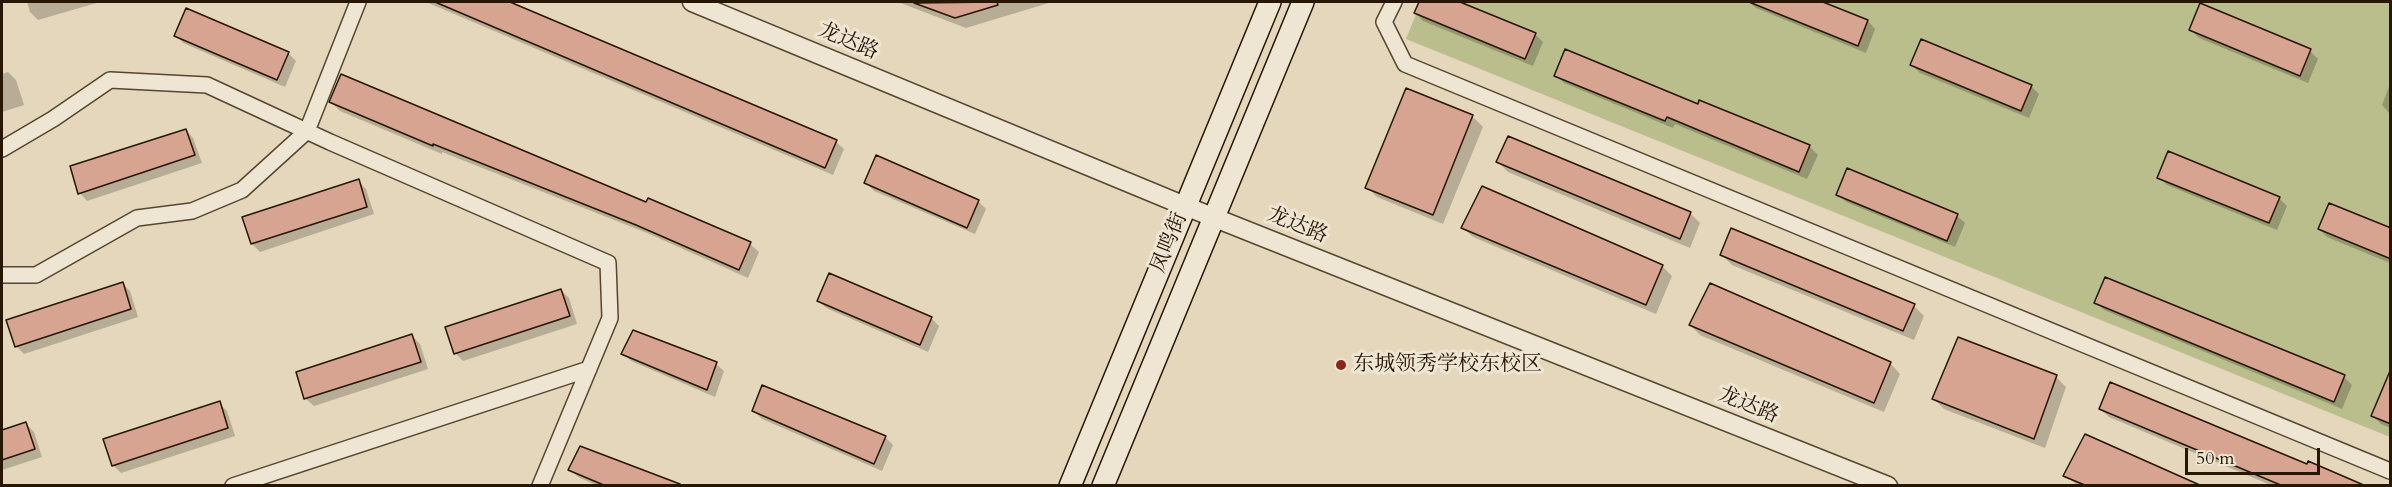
<!DOCTYPE html>
<meta charset="utf-8">
<style>
body{margin:0}
#map{position:relative;width:2392px;height:487px;overflow:hidden;background:#e5d7bb;font-family:Cardo,serif}
canvas{display:block}
.frame{position:absolute;inset:0;border:3px solid #271602;pointer-events:none}
.scale{position:absolute;left:2185px;top:448px;width:135px;height:27px;box-sizing:border-box;border:3px solid #271602;border-top:0;padding-left:8px;font-size:18px;line-height:21px;white-space:nowrap;color:#271602;-webkit-text-stroke:4px #eee5d3;paint-order:stroke}
</style>
<div id="map">
<canvas width="2392" height="487"></canvas>
<div class="frame"></div>
<div class="scale">50 m</div>
</div>
<script>
const c = document.querySelector('canvas').getContext('2d');
c.lineJoin = 'round';
function paint(path, color) {
  c.fillStyle = color;
  c.fill(path, 'evenodd');
}
function toPath(rows) {
  const path = new Path2D();
  for (const r of rows) {
    path.moveTo(r[0], r[1]);
    for (let i = 2; i < r.length; i += 2) path.lineTo(r[i], r[i + 1]);
  }
  return path;
}
function trace(path, color, width, dash) {
  c.strokeStyle = color;
  c.lineWidth = width;
  c.lineCap = dash ? 'butt' : 'round';
  c.setLineDash(dash || []);
  c.stroke(path);
}
function label(font, color, halo, rows, align = 'center') {
  c.font = font + ' Cardo,"Noto Serif SC",serif';
  c.lineWidth = 6;
  c.setLineDash([]);
  c.textBaseline = 'middle';
  c.strokeStyle = halo;
  c.fillStyle = color;
  for (const [text, x, y, turn = 0] of rows) {
    c.save();
    c.translate(x, y);
    c.rotate((+turn || 0) * Math.PI / 180);
    c.textAlign = isNaN(turn) ? turn : align;
    if (halo) c.strokeText(text, 0, 0);
    c.fillText(text, 0, 0);
    c.restore();
  }
}
paint(toPath([
 [1421,2,2390,2,2390,437,1406,39]
]), '#babd8c');
paint(toPath([
 [27,2,100,2,38,20,30,12],
 [426,2,505,2,836,142,844,149,833,175],
 [898,2,1052,2,966,28],
 [1420,2,1456,2,1535,34,1543,42,1533,66,1423,21,1416,13],
 [1749,2,1819,2,1868,21,1875,29,1866,53,1756,8],
 [2201,5,2310,51,2318,59,2308,83,2199,38,2191,30],
 [176,35,288,53,296,61,285,87,183,43],
 [1912,65,2031,86,2039,94,2029,118,1920,73],
 [8,72,16,80,24,105,2,112,2,74],
 [1556,75,1698,106,1700,102,1810,147,1818,155,1807,179,1675,124,1673,128,1564,83],
 [2390,84,2390,114,2382,105],
 [1406,90,1473,117,1483,127,1443,224,1377,197,1367,187],
 [331,102,647,204,649,200,750,244,759,252,748,278,647,233,442,152,442,154,340,111],
 [186,130,193,138,202,163,87,201,80,193],
 [1498,162,1690,213,1700,223,1690,248,1508,172],
 [2159,177,2279,198,2287,206,2277,230,2167,185],
 [358,181,366,189,374,214,260,252,252,244,244,218],
 [866,183,978,201,986,209,975,234,874,191],
 [1838,194,1957,216,1965,223,1955,247,1846,202],
 [1462,227,1662,266,1672,276,1656,314,1473,237],
 [2319,229,2390,230,2390,263,2327,237],
 [1722,255,1914,306,1924,316,1914,340,1732,265],
 [122,283,130,291,138,317,24,354,16,346],
 [561,290,569,298,577,324,463,361,455,353],
 [818,300,931,318,939,326,928,352,826,308],
 [2096,302,2344,377,2352,385,2342,409,2104,310],
 [1690,325,1890,363,1900,374,1884,412,1700,335],
 [412,336,420,344,428,369,314,406,306,399,297,373],
 [623,353,716,364,724,371,715,397,631,361],
 [2056,377,2066,387,2045,448,1944,409,1934,399],
 [2390,395,2390,428,2381,424,2373,416],
 [219,403,227,411,235,436,121,473,113,465],
 [2100,409,2308,466,2363,486,2273,486,2109,417],
 [754,411,885,437,893,445,882,471,762,419],
 [26,424,34,432,42,457,2,470,2,432],
 [570,469,669,486,598,486,578,477],
 [2065,475,2199,486,2078,486]
]), '#0003');
const building = toPath([
 [435,2,510,2,837,140,825,168,435,2],
 [1419,2,1460,2,1536,33,1525,59,1414,13,1419,2],
 [1749,2,1823,2,1868,20,1858,46,1749,2],
 [914,3,997,2,998,5,955,18,914,3],
 [2200,3,2311,49,2300,76,2189,30,2200,3],
 [186,8,289,52,277,80,174,36,186,8],
 [1921,39,2032,85,2021,111,1910,65,1921,39],
 [1565,49,1698,104,1699,100,1810,145,1799,172,1667,117,1665,121,1554,76,1565,49],
 [341,74,646,202,648,198,751,242,739,270,636,225,433,144,433,146,329,102,341,74],
 [1406,88,1473,115,1433,215,1365,188,1406,88],
 [186,129,195,155,78,194,70,166,186,129],
 [1508,136,1691,212,1680,239,1496,162,1508,136],
 [2168,151,2280,197,2269,223,2157,178,2168,151],
 [876,155,979,200,967,228,864,183,876,155],
 [1847,168,1958,214,1947,241,1836,195,1847,168],
 [359,179,367,207,251,244,242,217,359,179],
 [1482,186,1663,265,1646,305,1461,228,1482,186],
 [2329,203,2391,228,2391,259,2318,229,2329,203],
 [1731,228,1915,304,1903,331,1720,255,1731,228],
 [829,273,932,317,920,345,817,301,829,273],
 [2105,277,2345,375,2334,402,2094,303,2105,277],
 [123,282,131,309,15,347,6,320,123,282],
 [1710,283,1891,362,1874,403,1689,325,1710,283],
 [561,289,570,316,454,354,445,327,561,289],
 [633,330,717,362,707,390,621,354,633,330],
 [412,334,421,362,304,399,296,372,412,334],
 [1958,337,2057,375,2034,439,1932,399,1958,337],
 [2390,371,2391,371,2391,424,2371,416,2390,371],
 [2110,382,2307,464,2308,461,2366,486,2283,486,2099,409,2110,382],
 [762,385,886,436,874,464,752,411,762,385],
 [220,401,228,428,112,466,103,439,220,401],
 [26,422,35,449,2,460,2,430,26,422],
 [2085,434,2202,486,2087,486,2063,476,2085,434],
 [580,446,680,484,680,486,606,486,568,470,580,446]
]);
paint(building, '#d6a490');
trace(building, '#271602', 1.5);
const minor = toPath([
 [1394,2,1384,22,1405,64,2390,471],
 [2,149,53,119,110,80,207,85,330,142,608,263,610,318,540,486],
 [2,275,36,275,137,218,192,211,242,190,307,131,358,2],
 [233,486,589,369]
]);
const tertiary = toPath([
 [692,2,1185,206,1888,486]
]);
const secondary = toPath([
 [1070,486,1270,2],
 [1103,486,1303,2]
]);
trace(minor, '#564630', 18);
trace(tertiary, '#564630', 21);
trace(secondary, '#271602', 24);
trace(minor, '#eee5d3', 15);
trace(tertiary, '#eee5d3', 18);
trace(secondary, '#eee5d3', 21);
for (const [x, y, r, color] of [
 [1341,365,6,"#8f2418"]
]) {
  const dot = new Path2D();
  dot.arc(x, y, r, 0, 2 * Math.PI);
  c.fillStyle = color;
  c.fill(dot);
  trace(dot, '#eee5d3', 2);
}
label('21px', '#271602', '#eee5d3', [
 ["龙达路",848,42,23],
 ["龙达路",1297,226,22],
 ["凤鸣街",1170,243,-68],
 ["龙达路",1748,406,22]
]);
label('21px', '#271602', '#eee5d3', [
 ["东城领秀学校东校区",1353,365]
], 'left');
</script>
